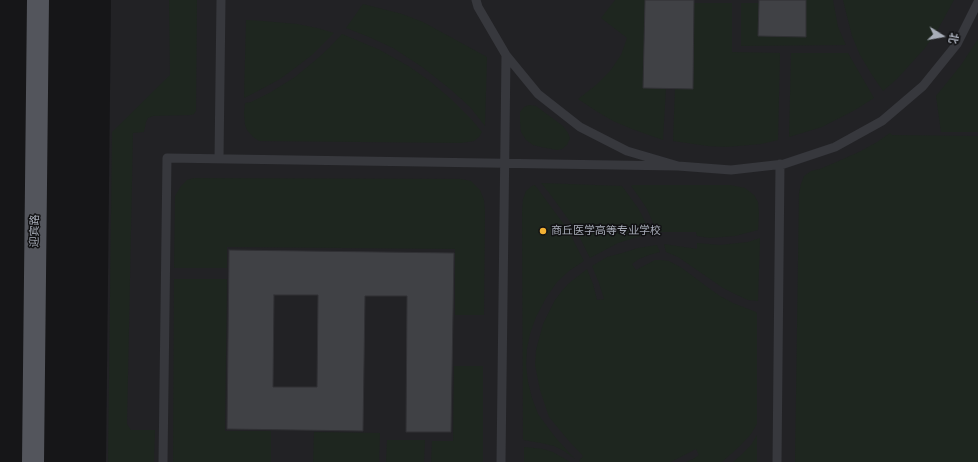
<!DOCTYPE html>
<meta charset="utf-8">
<style>
body{margin:0}
#map{position:relative;width:978px;height:462px;overflow:hidden;background:#161618;font-family:Arial,"Noto Sans SC",sans-serif}
canvas{display:block}
.north{position:absolute;left:922px;top:16px;width:40px;height:40px;-webkit-text-stroke:3px #111113;paint-order:stroke;rotate:101deg;font-size:11px;font-weight:700;line-height:16px;text-align:center;color:#a8adb8}
.north::after{content:'';display:block;margin:auto;width:14px;height:18px;background:#a8adb8;clip-path:polygon(50% 0,100% 100%,50% 72%,0 100%)}
</style>
<div id="map">
<canvas width="978" height="462"></canvas>
<div class="north">北</div>
</div>
<script>
const c = document.querySelector('canvas').getContext('2d');
c.lineJoin = 'round';
function paint(path, color) {
  c.fillStyle = color;
  c.fill(path, 'evenodd');
}
function toPath(rows) {
  const path = new Path2D();
  for (const r of rows) {
    path.moveTo(r[0], r[1]);
    for (let i = 2; i < r.length; i += 2) path.lineTo(r[i], r[i + 1]);
  }
  return path;
}
function trace(path, color, width, dash) {
  c.strokeStyle = color;
  c.lineWidth = width;
  c.lineCap = dash ? 'butt' : 'round';
  c.setLineDash(dash || []);
  c.stroke(path);
}
function label(font, color, halo, rows, align = 'center') {
  c.font = font + ' Arial,"Noto Sans SC",sans-serif';
  c.lineWidth = 3;
  c.setLineDash([]);
  c.textBaseline = 'middle';
  c.strokeStyle = halo;
  c.fillStyle = color;
  for (const [text, x, y, turn = 0] of rows) {
    c.save();
    c.translate(x, y);
    c.rotate((+turn || 0) * Math.PI / 180);
    c.textAlign = isNaN(turn) ? turn : align;
    if (halo) c.strokeText(text, 0, 0);
    c.fillText(text, 0, 0);
    c.restore();
  }
}
paint(toPath([
 [111,0,978,0,978,462,106,462]
]), '#222225');
paint(toPath([
 [169,0,197,0,196,111,194,114,191,115,153,116,148,118,146,122,144,132,133,133,127,424,131,430,155,430,154,462,108,462,112,132,170,75],
 [615,0,645,0,643,88,666,88,663,140,632,129,613,121,596,111,578,99,596,85,610,71,621,55,627,38,601,18],
 [806,0,833,0,838,27,846,45,741,46,741,3,759,3,758,36,806,36],
 [843,0,954,0,937,31,925,48,897,79,883,91,872,75,860,55,852,36],
 [694,3,732,3,732,52,780,53,778,140,761,144,726,147,708,146,673,141,675,88,693,88],
 [363,4,402,14,423,22,487,57,485,126,470,107,450,89,422,67,393,48,369,37,346,28],
 [246,20,263,21,297,24,317,28,334,33,312,55,291,71,280,79,256,92,244,98],
 [342,34,380,50,410,67,431,82,451,99,472,120,482,132,479,137,474,141,461,143,259,141,253,137,247,130,245,125,244,113,245,103,251,102,271,92,295,77,318,58,329,48],
 [978,39,978,132,941,132,936,96,961,65],
 [791,53,848,53,874,98,855,110,822,127,789,137],
 [529,105,536,106,563,126,568,133,570,138,567,145,562,149,557,150,541,147,533,145,526,140,521,132,520,122,520,112,524,107],
 [890,133,892,135,978,136,978,301,974,301,978,303,978,462,795,462,799,193,801,184,804,176,811,171,820,169,834,163,861,151,877,142],
 [194,178,461,179,471,181,480,190,484,200,485,212,484,315,455,315,455,249,227,247,227,268,174,268,175,196,181,186,187,180],
 [541,183,622,186,638,208,651,233,618,243,590,258,576,230,550,194],
 [535,185,568,230,584,261,569,271,557,282,546,298,536,317,530,334,527,349,526,365,528,382,532,398,538,414,555,437,575,459,564,451,554,446,541,443,523,440,522,211,523,199,526,191,532,186],
 [633,185,730,185,745,188,754,195,758,202,759,214,758,230,735,236,710,238,697,236,696,232,657,232,647,209,639,197,631,186],
 [760,238,758,301,748,300,737,295,723,288,678,257,666,252,664,244,697,249,697,243,720,245,748,242],
 [657,245,660,252,649,255,639,259,632,264,636,270,655,260,661,260,669,261,682,268,706,286,720,296,733,303,756,312,757,314,757,424,751,434,740,446,722,462,686,462,693,459,699,455,696,449,671,462,581,462,579,461,583,456,568,440,549,417,540,390,535,365,536,350,543,324,555,300,561,292,568,284,587,269,593,284,597,300,604,299,599,283,592,266,607,257,622,253,638,248],
 [174,279,227,279,225,431,271,431,271,462,173,462],
 [454,366,483,366,483,462,431,462,432,441,453,441],
 [314,432,380,433,379,462,313,462],
 [757,435,757,462,733,462,740,456,751,445],
 [387,440,425,440,424,462,386,462],
 [524,447,543,449,553,452,570,462,524,462]
]), '#1e261f');
const building = toPath([
 [645,0,694,0,693,89,643,88,645,0],
 [759,0,806,0,806,37,758,36,759,0],
 [229,250,454,253,451,432,406,432,407,296,365,296,363,431,227,429,229,250],
 [274,295,318,295,317,387,273,387,274,295]
]);
paint(building, '#404145');
trace(building, '#303034', 1);
trace(toPath([
 [476,0,478,7,506,55,538,94,580,127,627,151,678,166,731,170,784,164,835,147,882,121,923,86,957,44,978,2],
 [219,159,221,0],
 [163,462,167,158,678,166],
 [501,462,506,55],
 [777,462,780,164]
]), '#37383d', 9);
trace(toPath([
 [33,462,38,0]
]), '#53555c', 22);
for (const [x, y, r, color] of [
 [543,231,4,"#f2b134"]
]) {
  const dot = new Path2D();
  dot.arc(x, y, r, 0, 2 * Math.PI);
  c.fillStyle = color;
  c.fill(dot);
  trace(dot, '#111113', 1.5);
}
label('11px', '#a8adb8', '#111113', [
 ["迎宾路",35,231,-89]
]);
label('11px', '#a8adb8', '#111113', [
 ["商丘医学高等专业学校",551,231]
], 'left');
</script>
